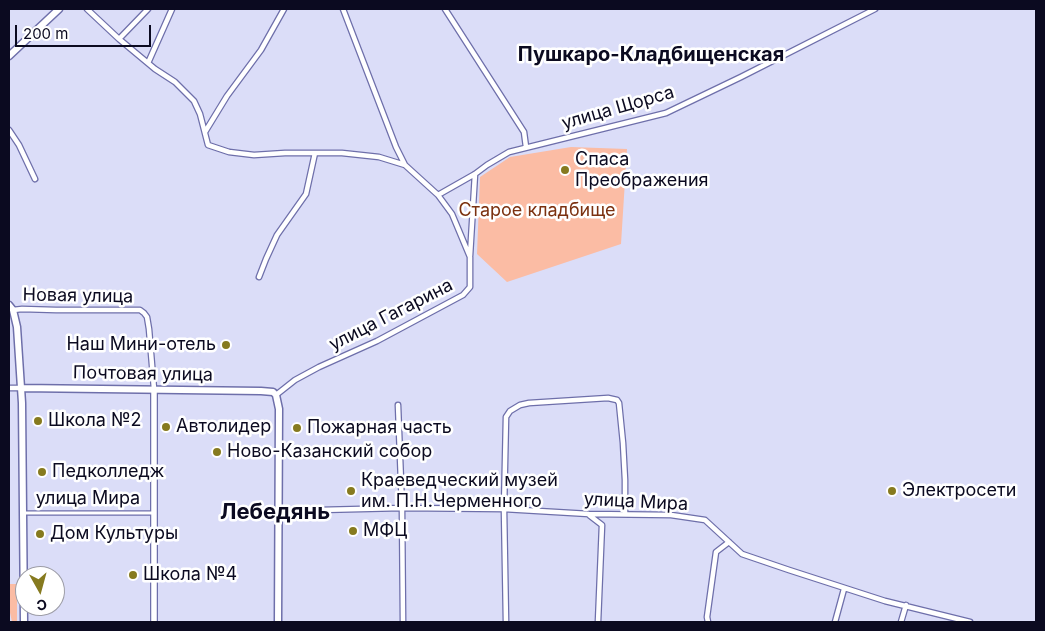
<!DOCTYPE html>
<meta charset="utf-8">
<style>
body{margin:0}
#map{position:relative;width:1045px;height:631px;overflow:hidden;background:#dbddf8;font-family:Inter,sans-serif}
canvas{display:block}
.frame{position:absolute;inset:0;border:10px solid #0b0a20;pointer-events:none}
.north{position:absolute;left:15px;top:566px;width:50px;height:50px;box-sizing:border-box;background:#fff;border:1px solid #9d9da6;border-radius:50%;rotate:173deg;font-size:14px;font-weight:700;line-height:20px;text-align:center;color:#0b0a20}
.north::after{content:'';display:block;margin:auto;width:18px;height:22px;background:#867a1f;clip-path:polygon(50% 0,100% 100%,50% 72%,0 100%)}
.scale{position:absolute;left:15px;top:25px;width:136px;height:22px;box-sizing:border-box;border:2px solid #0b0a20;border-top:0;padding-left:6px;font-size:15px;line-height:18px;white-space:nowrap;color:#0b0a20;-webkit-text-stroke:4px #fff;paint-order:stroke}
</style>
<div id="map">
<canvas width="1045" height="631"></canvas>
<div class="frame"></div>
<div class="north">С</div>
<div class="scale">200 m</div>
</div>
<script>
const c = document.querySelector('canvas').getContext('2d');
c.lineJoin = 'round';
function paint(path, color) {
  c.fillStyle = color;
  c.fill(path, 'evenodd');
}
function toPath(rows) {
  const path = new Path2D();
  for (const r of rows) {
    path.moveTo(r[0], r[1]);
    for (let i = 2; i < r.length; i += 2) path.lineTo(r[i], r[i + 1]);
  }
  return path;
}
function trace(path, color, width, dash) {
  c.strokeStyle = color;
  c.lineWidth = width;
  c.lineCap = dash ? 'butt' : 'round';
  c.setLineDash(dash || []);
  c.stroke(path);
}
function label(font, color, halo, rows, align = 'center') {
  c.font = font + ' Inter,sans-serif';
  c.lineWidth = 5;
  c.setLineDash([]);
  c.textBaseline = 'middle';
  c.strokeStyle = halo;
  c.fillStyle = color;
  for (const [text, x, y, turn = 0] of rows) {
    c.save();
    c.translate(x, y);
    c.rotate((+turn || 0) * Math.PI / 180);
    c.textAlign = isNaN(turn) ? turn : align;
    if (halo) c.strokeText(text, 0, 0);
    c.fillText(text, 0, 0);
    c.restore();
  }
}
paint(toPath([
 [571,147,627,149,621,244,507,282,477,254,480,177,510,157],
 [9,584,17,584,17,622,12,622,9,608]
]), '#fbbca4');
const pedestrian = toPath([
 [24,513,153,513]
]);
const minor = toPath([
 [87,9,119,39,155,69,175,82,194,101,200,114,208,145,229,152,254,155,285,153,342,153,379,157,405,165,438,195,452,214,470,257,470,287,463,295,377,341,319,367,295,380,276,395],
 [343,9,396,147,405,165],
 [445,9,524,132,526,147],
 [119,39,148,9],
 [148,63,172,9],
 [9,130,19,145,35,179],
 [205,132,227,96,261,50,284,9],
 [438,195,475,174,487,165,509,152,666,113,741,77,875,9],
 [470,256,475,174],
 [259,277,266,259,277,235,306,194,315,153],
 [13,310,22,309,56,310,140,310,144,313,147,317,149,329,154,389],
 [9,388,21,388],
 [398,405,402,508,403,622],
 [278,511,402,508,504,509,589,514,671,515,705,520,742,554,789,570,885,601,970,622],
 [589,515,602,525,598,622],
 [506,622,504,509,506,417,510,411,520,405,529,403,608,398,617,400,619,403,623,443,625,480,625,514],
 [708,622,707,617,716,552,729,542],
 [835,622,844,589],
 [901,622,906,605]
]);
const tertiary = toPath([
 [154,622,154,389]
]);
const secondary = toPath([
 [9,56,59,9],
 [9,305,13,310,17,327,22,403,24,622],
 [21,388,261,391,273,392,276,395,279,409,278,622]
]);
trace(pedestrian, '#6e6faa', 5.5);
trace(minor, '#6e6faa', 7);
trace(tertiary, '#6e6faa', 8);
trace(secondary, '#6e6faa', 9);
trace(pedestrian, '#fff', 3);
trace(minor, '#fff', 4.5);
trace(tertiary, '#fff', 5.5);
trace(secondary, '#fff', 6);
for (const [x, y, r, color] of [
 [565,170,5,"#867a1f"],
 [226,345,5,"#867a1f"],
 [38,421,5,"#867a1f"],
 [166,427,5,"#867a1f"],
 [297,428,5,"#867a1f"],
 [217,452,5,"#867a1f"],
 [42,472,5,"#867a1f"],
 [351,491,5,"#867a1f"],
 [892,491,5,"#867a1f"],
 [353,531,5,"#867a1f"],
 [40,534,5,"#867a1f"],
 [133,575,5,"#867a1f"]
]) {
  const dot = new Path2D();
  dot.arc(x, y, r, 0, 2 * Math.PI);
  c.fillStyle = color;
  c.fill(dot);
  trace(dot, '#fff', 2);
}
label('18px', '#0b0a20', '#fff', [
 ["улица Щорса",618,108,-16],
 ["Новая улица",78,296,1],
 ["улица Гагарина",391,315,-27],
 ["Почтовая улица",143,374,1],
 ["улица Мира",88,499],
 ["улица Мира",636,502,3]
]);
label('18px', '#0b0a20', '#fff', [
 ["Спаса",575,160],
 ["Преображения",575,181],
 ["Наш Мини-отель",216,345,"right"],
 ["Школа №2",48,421],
 ["Автолидер",176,427],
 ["Пожарная часть",307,428],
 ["Ново-Казанский собор",227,452],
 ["Педколледж",52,472],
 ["Краеведческий музей",361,481],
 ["им. П.Н.Черменного",361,502],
 ["Электросети",902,491],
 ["МФЦ",363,531],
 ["Дом Культуры",50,534],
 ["Школа №4",143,575]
], 'left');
label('18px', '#7b3110', '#fff', [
 ["Старое кладбище",537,211]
]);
label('bold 20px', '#0b0a20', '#fff', [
 ["Пушкаро-Кладбищенская",651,55]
]);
label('bold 22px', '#0b0a20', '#fff', [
 ["Лебедянь",275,512]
]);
</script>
